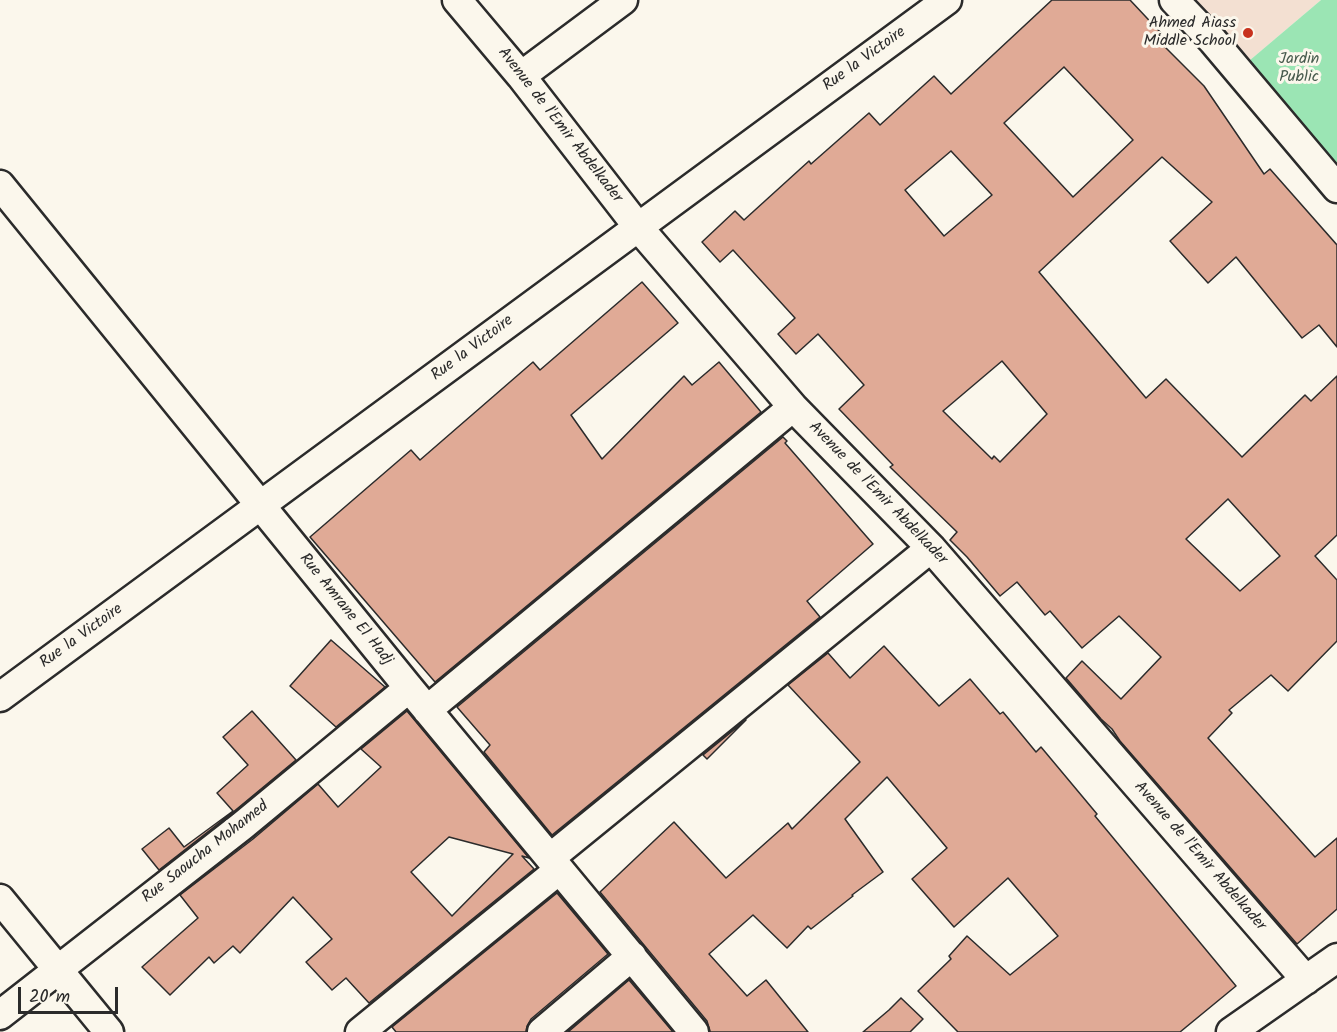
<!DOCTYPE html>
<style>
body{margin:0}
#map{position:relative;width:1337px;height:1032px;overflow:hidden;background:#fbf7ec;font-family:Kalam,sans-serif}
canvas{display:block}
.scale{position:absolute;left:18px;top:987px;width:100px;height:27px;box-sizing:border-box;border:3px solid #2b2b2b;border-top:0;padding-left:8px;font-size:18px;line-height:21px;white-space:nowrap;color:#2b2b2b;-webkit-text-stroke:4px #fbf7ec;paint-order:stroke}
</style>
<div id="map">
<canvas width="1337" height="1032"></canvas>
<div class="scale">20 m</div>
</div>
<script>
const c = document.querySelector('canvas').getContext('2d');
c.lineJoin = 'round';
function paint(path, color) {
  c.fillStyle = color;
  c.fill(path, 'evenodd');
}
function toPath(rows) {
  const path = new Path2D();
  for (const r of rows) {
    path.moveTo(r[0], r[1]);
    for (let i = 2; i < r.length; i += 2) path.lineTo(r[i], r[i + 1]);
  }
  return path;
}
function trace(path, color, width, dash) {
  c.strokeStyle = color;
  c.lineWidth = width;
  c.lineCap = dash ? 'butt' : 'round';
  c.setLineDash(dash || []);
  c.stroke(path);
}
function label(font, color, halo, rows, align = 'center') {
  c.font = font + ' Kalam,sans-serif';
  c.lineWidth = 6;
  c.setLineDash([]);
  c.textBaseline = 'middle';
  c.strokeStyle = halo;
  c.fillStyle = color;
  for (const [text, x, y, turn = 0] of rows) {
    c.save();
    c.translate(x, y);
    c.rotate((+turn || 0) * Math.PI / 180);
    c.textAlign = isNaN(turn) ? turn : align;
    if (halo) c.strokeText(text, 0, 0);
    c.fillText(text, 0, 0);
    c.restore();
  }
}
paint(toPath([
 [1186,0,1321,0,1243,66]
]), '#f3e0d2');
paint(toPath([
 [1321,0,1337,0,1337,175,1243,66]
]), '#9be5b4');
const building = toPath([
 [1052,0,1130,0,1161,33,1156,38,1204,86,1264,174,1270,169,1337,245,1337,347,1319,325,1302,338,1236,257,1208,283,1170,241,1212,202,1162,157,1039,272,1146,398,1166,379,1242,457,1305,395,1311,401,1337,376,1337,535,1315,556,1337,580,1337,641,1288,691,1271,675,1229,710,1232,713,1208,738,1315,857,1337,838,1337,909,1297,944,1120,741,1112,729,1101,719,1066,678,1082,661,1121,699,1161,657,1119,616,1082,648,1050,611,1045,615,1017,582,1000,596,967,557,950,540,957,532,890,467,893,465,839,409,864,385,818,334,796,354,778,334,795,318,733,250,720,262,702,242,735,211,744,220,809,161,811,164,869,113,880,125,934,76,951,94,1052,0],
 [1064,67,1133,140,1073,197,1004,123,1064,67],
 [951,151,992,195,944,236,905,190,951,151],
 [1002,361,1047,414,1000,462,994,456,992,459,943,411,1002,361],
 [1228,499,1280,556,1240,591,1186,539,1228,499],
 [642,282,678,323,571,415,602,459,684,376,692,385,719,362,761,412,435,682,310,537,411,450,420,460,533,362,540,370,642,282],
 [783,437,787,441,785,443,873,544,807,601,820,617,552,835,484,752,490,745,457,707,783,437],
 [331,640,385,687,336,727,290,686,331,640],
 [884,646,939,706,970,679,1000,714,1003,712,1036,752,1041,747,1097,814,1095,816,1236,986,1180,1032,958,1032,918,991,951,959,949,956,967,936,1010,975,1058,936,1008,878,954,927,912,879,947,848,887,777,845,819,883,872,852,895,853,896,811,929,808,926,787,948,753,915,709,954,747,996,766,980,808,1032,710,1032,707,1021,600,892,674,822,726,878,788,823,792,829,860,762,788,685,828,653,850,678,884,646],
 [252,711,296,760,232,813,159,870,142,849,169,828,184,847,233,811,217,793,248,765,223,737,252,711],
 [407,711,529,858,522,856,534,869,369,1003,346,978,332,990,306,962,332,939,293,897,240,953,233,946,214,963,209,957,170,995,142,967,198,918,180,895,253,839,318,784,338,807,381,767,361,749,407,711],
 [449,837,513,854,452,916,411,872,449,837],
 [746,720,707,759,703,755,746,720],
 [557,893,608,954,531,1019,527,1026,526,1032,396,1032,392,1027,557,893],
 [629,980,673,1032,568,1032,629,980],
 [901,998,923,1019,910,1032,863,1032,889,1010,901,998]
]);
paint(building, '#e0aa96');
trace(building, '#2b2b2b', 1.5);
const minor = toPath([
 [457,0,521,76,638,227,793,407,931,548,1306,980],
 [1174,0,1213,41,1337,188],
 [521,76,623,0],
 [0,185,409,688,694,1032],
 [0,697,947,0],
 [427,710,793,407],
 [550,858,931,548],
 [0,899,109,1032],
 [0,1015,242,826,409,688],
 [360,1032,559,870],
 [542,1032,632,956],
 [1231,1032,1337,958]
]);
trace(minor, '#2b2b2b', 33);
trace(minor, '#fbf7ec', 28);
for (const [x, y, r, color] of [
 [1248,33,6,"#c8321e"]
]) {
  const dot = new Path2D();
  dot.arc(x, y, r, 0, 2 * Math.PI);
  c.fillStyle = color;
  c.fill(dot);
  trace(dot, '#fbf7ec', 2);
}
label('16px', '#2b2b2b', '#fbf7ec', [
 ["Ahmed Aiass",1236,24],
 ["Middle School",1236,42]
], 'right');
label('16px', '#2b2b2b', '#fbf7ec', [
 ["Rue la Victoire",865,60,-36],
 ["Avenue de l'Emir Abdelkader",559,126,52],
 ["Rue la Victoire",473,349,-37],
 ["Avenue de l'Emir Abdelkader",877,494,46],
 ["Rue Amrane El Hadj",345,610,51],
 ["Rue la Victoire",82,637,-36],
 ["Rue Saoucha Mohamed",206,853,-38],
 ["Avenue de l'Emir Abdelkader",1199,857,49]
]);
label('16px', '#475a4d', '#fbf7ec', [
 ["Jardin",1299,60],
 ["Public",1299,78]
]);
</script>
